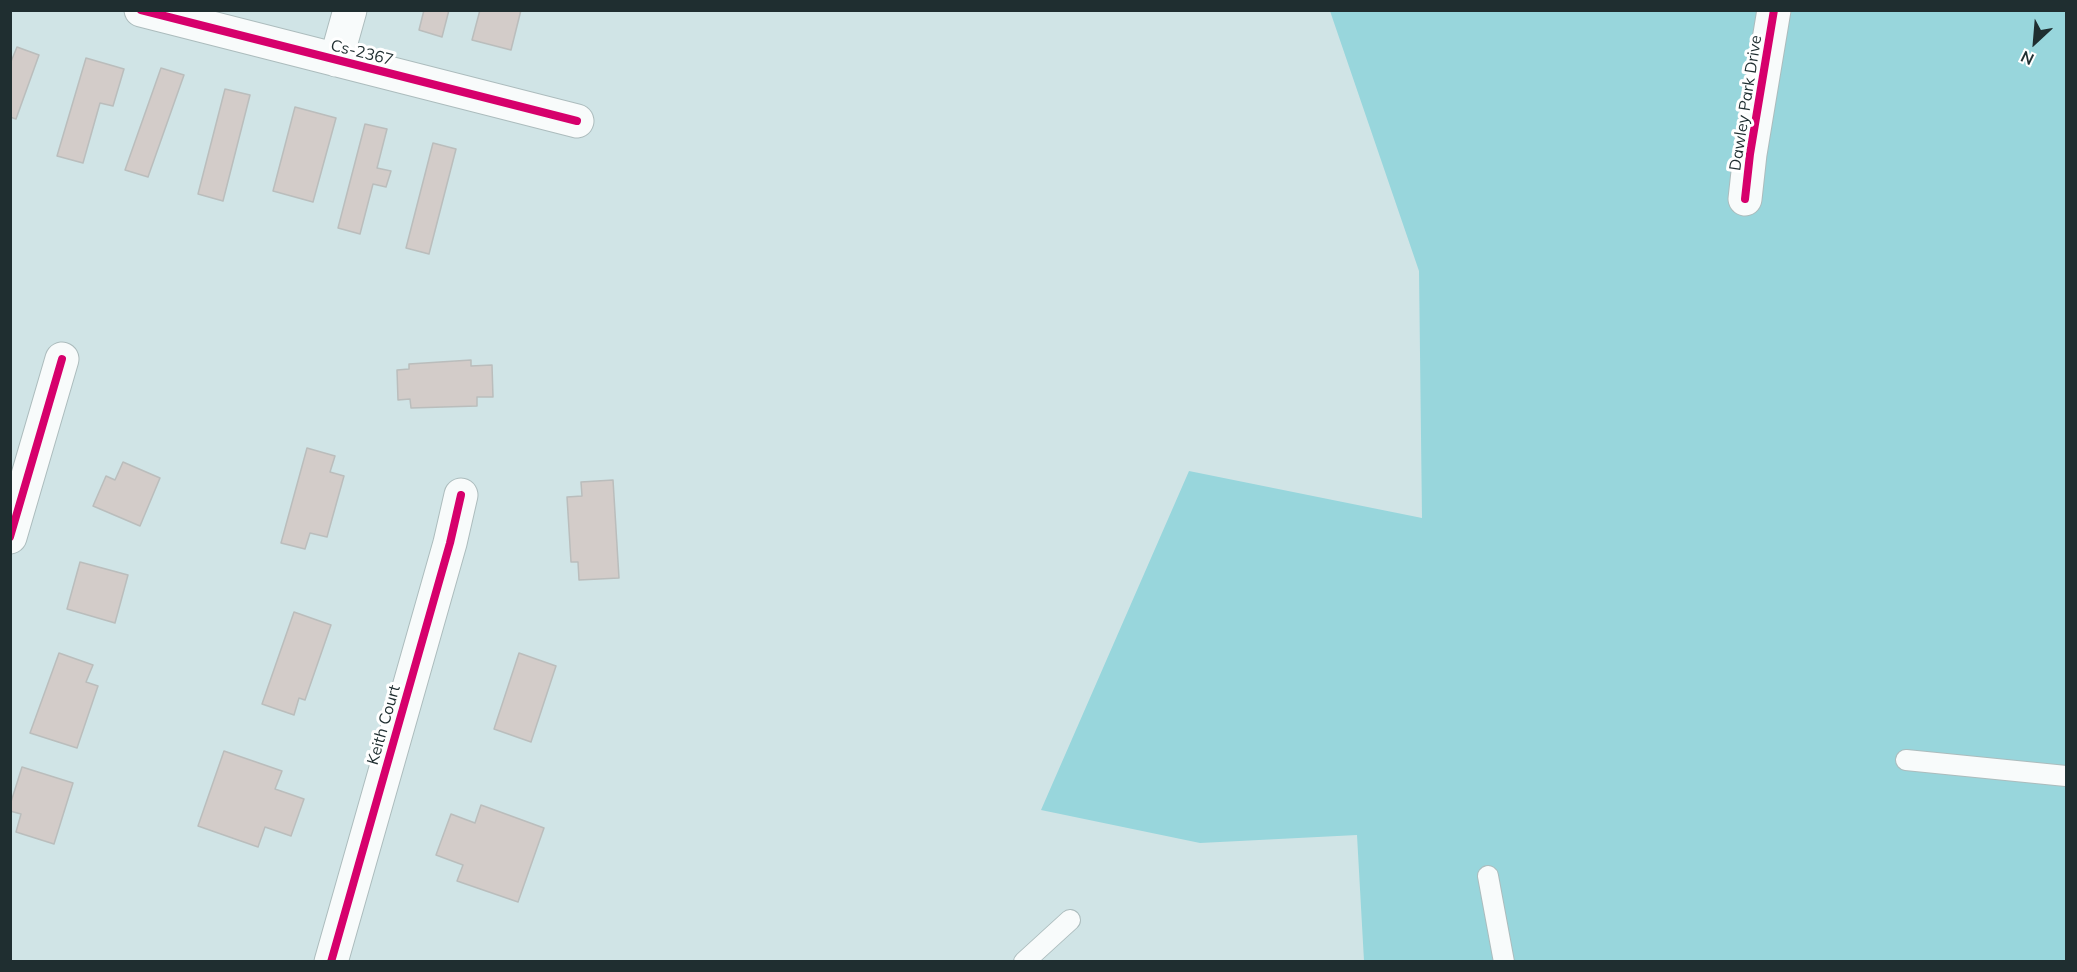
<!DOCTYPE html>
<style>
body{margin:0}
#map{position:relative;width:2077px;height:972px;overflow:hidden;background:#d0e4e6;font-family:Mulish,sans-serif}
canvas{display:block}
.frame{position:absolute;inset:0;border:12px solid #1f2e30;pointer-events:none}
.north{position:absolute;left:2005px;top:12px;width:60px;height:60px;-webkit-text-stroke:4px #fff;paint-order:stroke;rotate:206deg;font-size:16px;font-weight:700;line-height:24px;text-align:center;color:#1f2e30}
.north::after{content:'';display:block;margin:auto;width:21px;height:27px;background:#1f2e30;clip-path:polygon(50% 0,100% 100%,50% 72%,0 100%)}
</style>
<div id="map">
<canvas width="2077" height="972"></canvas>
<div class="frame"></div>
<div class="north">N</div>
</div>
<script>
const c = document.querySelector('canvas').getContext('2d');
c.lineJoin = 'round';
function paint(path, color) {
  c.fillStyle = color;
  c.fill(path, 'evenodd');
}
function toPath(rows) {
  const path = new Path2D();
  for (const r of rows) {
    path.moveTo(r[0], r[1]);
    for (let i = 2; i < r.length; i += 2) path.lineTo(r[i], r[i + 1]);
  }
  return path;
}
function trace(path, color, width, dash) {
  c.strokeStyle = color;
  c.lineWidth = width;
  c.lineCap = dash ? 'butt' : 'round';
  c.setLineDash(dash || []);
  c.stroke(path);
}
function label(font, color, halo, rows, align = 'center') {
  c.font = font + ' Mulish,sans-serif';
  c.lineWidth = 6;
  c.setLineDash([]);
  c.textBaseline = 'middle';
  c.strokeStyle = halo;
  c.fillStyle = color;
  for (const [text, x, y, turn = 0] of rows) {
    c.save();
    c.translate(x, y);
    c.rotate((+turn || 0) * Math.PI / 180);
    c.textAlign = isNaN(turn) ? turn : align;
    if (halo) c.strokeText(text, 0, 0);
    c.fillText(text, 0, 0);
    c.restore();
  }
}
paint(toPath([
 [1330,11,2066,11,2066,961,1364,961,1357,835,1200,843,1041,810,1189,471,1422,518,1419,271]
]), '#98d6dc');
const building = toPath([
 [424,10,449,10,442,37,419,30,424,10],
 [480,10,521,10,511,50,472,40,480,10],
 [17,47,39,55,16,119,10,117,10,64,17,47],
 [86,58,124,69,113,106,100,103,83,163,57,156,86,58],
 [161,68,184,75,148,177,125,170,161,68],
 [225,89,250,95,223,201,198,194,225,89],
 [295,107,336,118,313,202,273,191,295,107],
 [365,124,387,129,377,168,391,171,386,187,373,184,360,234,338,228,365,124],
 [433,143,456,149,429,254,406,248,433,143],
 [471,360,471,366,492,365,493,397,477,397,477,406,411,408,410,399,398,400,397,370,409,369,409,364,471,360],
 [307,448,335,456,330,472,344,476,327,537,310,533,305,549,281,543,307,448],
 [123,462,160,478,140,526,93,506,106,476,115,480,123,462],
 [613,480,619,578,579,580,578,562,571,562,567,497,582,496,581,482,613,480],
 [80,562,128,575,115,623,67,609,80,562],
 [294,612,331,625,305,700,299,698,294,715,262,704,294,612],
 [59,653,93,665,86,682,98,686,77,748,30,733,59,653],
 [519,653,556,666,531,742,494,729,519,653],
 [224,751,282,771,275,789,304,799,291,836,265,827,258,847,198,826,224,751],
 [22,767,73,783,54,844,16,832,21,814,10,811,10,805,22,767],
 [481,805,544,828,518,902,457,881,463,865,436,855,451,814,475,823,481,805]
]);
paint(building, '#d3ccc9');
trace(building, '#babdbc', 1.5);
const service = toPath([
 [1906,760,2066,776],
 [1488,876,1504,962],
 [1024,962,1070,920]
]);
const minor = toPath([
 [141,10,577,121],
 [336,60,350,10],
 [1745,199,1750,154,1774,10],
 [10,537,62,359],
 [331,962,450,543,461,495]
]);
trace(service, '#acbcbd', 22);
trace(minor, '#acbcbd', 35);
trace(service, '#f8fbfb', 20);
trace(minor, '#f8fbfb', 33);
trace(toPath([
 [141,10,577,121],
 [1745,199,1750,154,1774,10],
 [10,537,62,359],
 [331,962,450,543,461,495]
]), '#d6006c', 8);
label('16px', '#1f2e30', '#fff', [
 ["Cs-2367",362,53,14],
 ["Dawley Park Drive",1746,103,-81],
 ["Keith Court",384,725,-74]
]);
</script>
